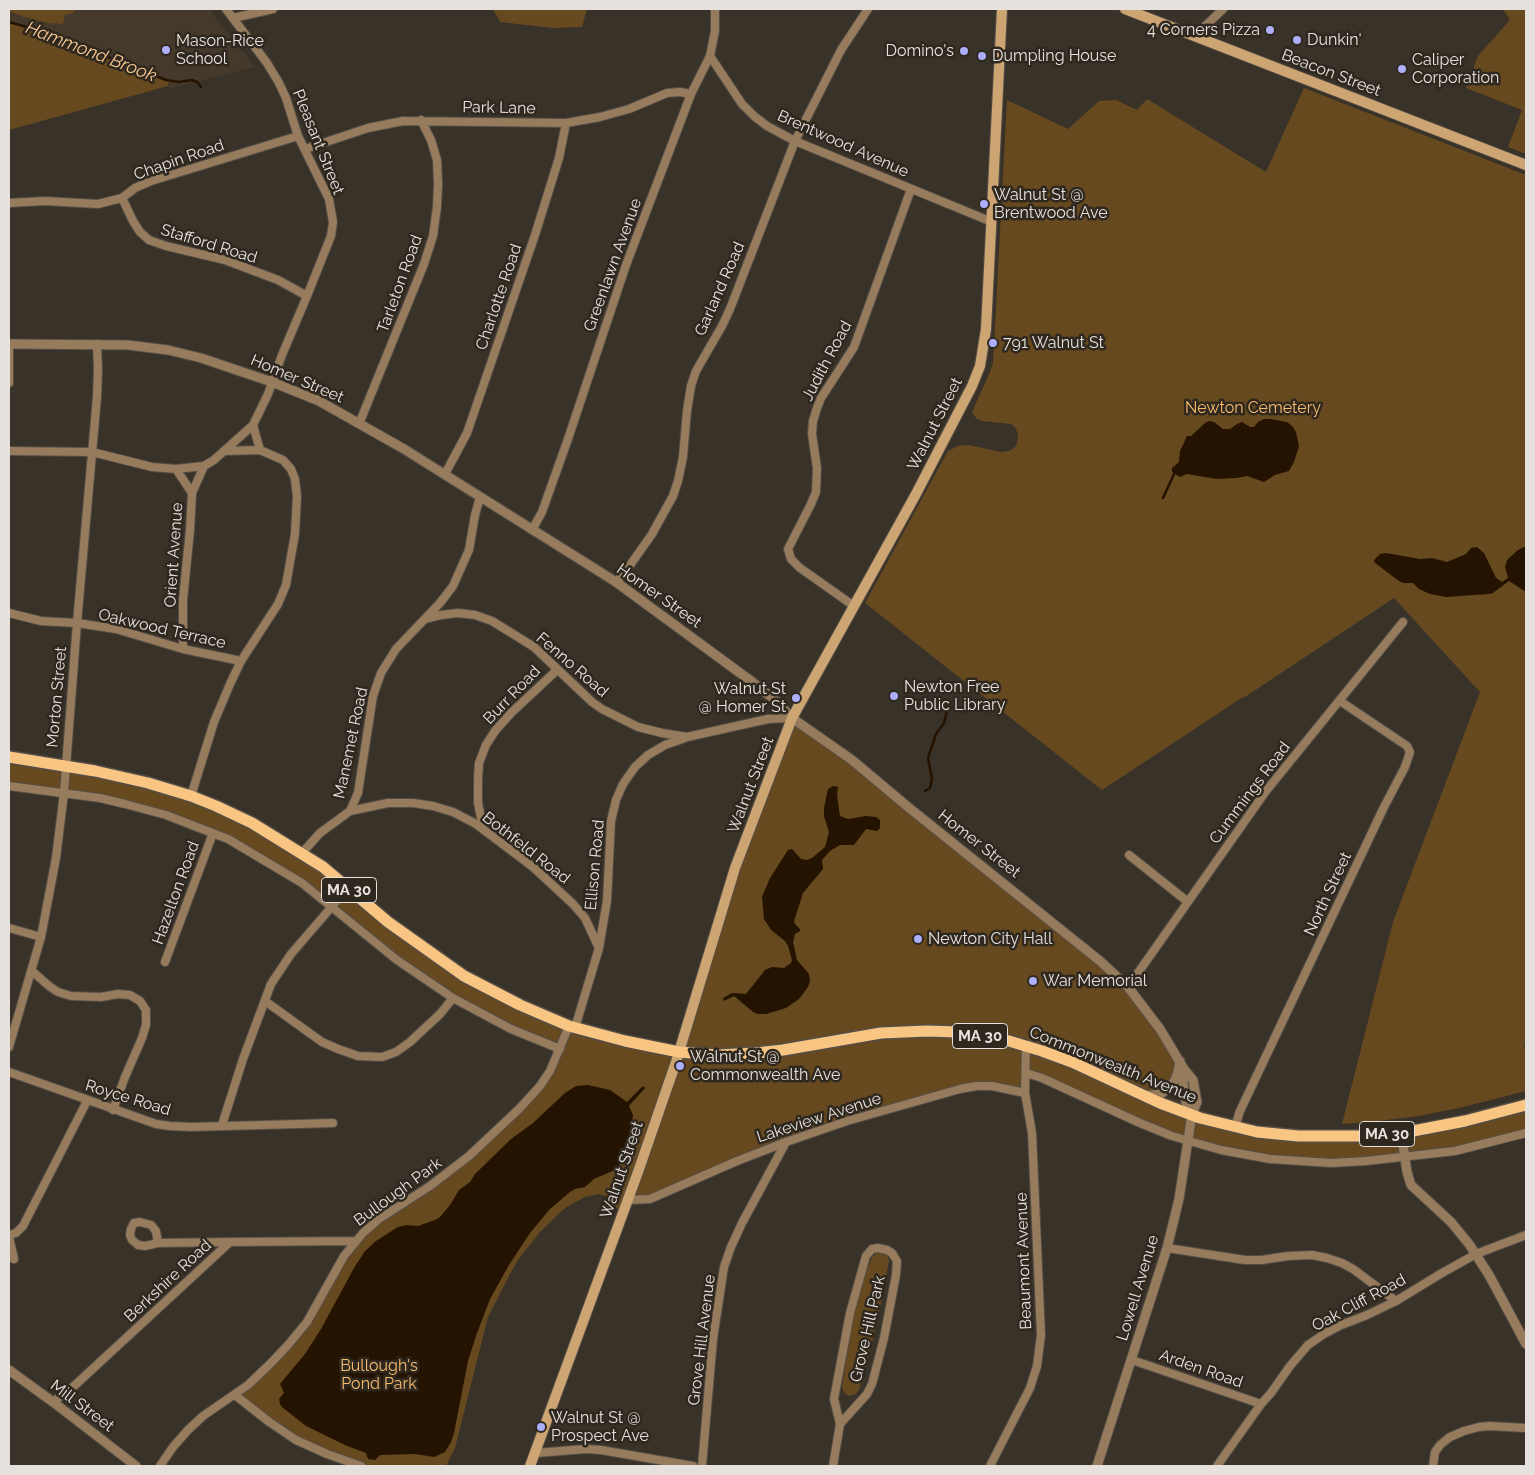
<!DOCTYPE html>
<style>
body{margin:0}
#map{position:relative;width:1535px;height:1475px;overflow:hidden;background:#393229;font-family:Raleway,sans-serif}
canvas{display:block}
.frame{position:absolute;inset:0;border:10px solid #e6e1dc;pointer-events:none}
</style>
<div id="map">
<canvas width="1535" height="1475"></canvas>
<div class="frame"></div>
</div>
<script>
const c = document.querySelector('canvas').getContext('2d');
c.lineJoin = 'round';
function paint(path, color) {
  c.fillStyle = color;
  c.fill(path, 'evenodd');
}
function toPath(rows) {
  const path = new Path2D();
  for (const r of rows) {
    path.moveTo(r[0], r[1]);
    for (let i = 2; i < r.length; i += 2) path.lineTo(r[i], r[i + 1]);
  }
  return path;
}
function trace(path, color, width, dash) {
  c.strokeStyle = color;
  c.lineWidth = width;
  c.lineCap = dash ? 'butt' : 'round';
  c.setLineDash(dash || []);
  c.stroke(path);
}
function label(font, color, halo, rows, align = 'center') {
  c.font = font + ' Raleway,sans-serif';
  c.lineWidth = 5;
  c.setLineDash([]);
  c.textBaseline = 'middle';
  c.strokeStyle = halo;
  c.fillStyle = color;
  for (const [text, x, y, turn = 0] of rows) {
    c.save();
    c.translate(x, y);
    c.rotate((+turn || 0) * Math.PI / 180);
    c.textAlign = isNaN(turn) ? turn : align;
    if (halo) c.strokeText(text, 0, 0);
    c.fillText(text, 0, 0);
    c.restore();
  }
}
paint(toPath([
 [9,9,210,9,216,19,255,67,168,89,169,81,48,33,9,22]
]), '#45392b');
paint(toPath([
 [9,9,74,9,75,12,65,15,63,24,48,23,21,16,9,11],
 [493,9,587,9,582,27,553,28,500,22],
 [1503,9,1525,9,1526,14,1526,154,1508,147,1522,110,1466,88,1478,56,1510,20],
 [9,22,48,33,169,81,168,86,9,130],
 [1304,88,1526,175,1526,1040,1524,1045,1526,1052,1526,1091,1459,1108,1419,1116,1370,1122,1342,1124,1393,922,1480,692,1394,598,1248,695,1240,699,1102,790,865,603,948,451,958,446,969,445,1001,452,1009,451,1015,447,1017,444,1018,434,1015,427,1011,424,982,421,976,418,972,412,990,372,993,363,1007,100,1068,129,1099,101,1116,100,1137,110,1147,99,1266,172],
 [792,718,1115,974,1180,1060,1170,1087,1145,1096,1235,1127,1359,1136,1526,1105,1526,1133,1455,1151,1311,1163,1188,1141,1026,1073,1025,1093,976,1086,847,1121,650,1199,628,1200,623,1212,615,1207,610,1199,606,1196,599,1194,585,1197,565,1208,540,1232,518,1260,509,1276,488,1317,455,1448,446,1466,361,1466,309,1446,235,1395,284,1350,359,1237,469,1156,542,1083,560,1049,453,998,332,907,242,847,125,804,9,786,9,757,191,796,302,853,411,939,545,1016,679,1052,735,868],
 [880,1252,886,1254,889,1260,882,1299,873,1339,859,1390,856,1394,850,1396,845,1394,842,1388,849,1340,854,1315,866,1273,872,1257,877,1253]
]), '#67491f');
paint(toPath([
 [1264,419,1270,419,1287,422,1292,426,1296,432,1299,446,1294,462,1289,471,1275,475,1264,482,1247,476,1237,478,1217,479,1187,474,1180,477,1172,472,1172,468,1179,462,1180,451,1187,436,1191,436,1205,423,1209,421,1214,422,1223,429,1230,429,1237,424,1242,422,1250,427,1254,427,1258,422],
 [1526,546,1526,592,1509,581,1493,593,1489,594,1446,597,1430,594,1419,589,1413,583,1403,583,1399,581,1375,563,1374,560,1380,554,1386,553,1420,559,1432,558,1447,562,1466,554,1471,548,1477,547,1484,553,1496,578,1502,582,1508,578,1505,567,1507,560,1518,550],
 [833,786,838,787,837,795,840,816,848,819,866,816,876,817,880,820,880,828,877,831,866,829,854,845,840,845,830,851,822,860,823,869,803,893,794,921,795,924,800,929,800,931,795,934,793,942,797,960,809,974,810,981,808,987,799,999,786,1008,766,1014,757,1014,753,1012,734,996,724,1001,723,998,732,993,746,994,765,970,772,967,784,968,791,963,792,960,788,946,785,941,771,930,764,919,762,897,770,878,788,850,792,849,801,859,807,860,812,858,825,847,829,832,824,816,824,808,828,789],
 [588,1085,610,1090,627,1102,643,1086,645,1088,629,1106,633,1115,632,1123,622,1160,617,1169,594,1179,585,1187,575,1189,570,1192,550,1209,530,1233,509,1265,490,1299,477,1333,468,1361,454,1433,451,1442,445,1452,434,1457,415,1454,380,1455,375,1460,368,1459,366,1453,347,1446,306,1426,282,1407,280,1404,279,1399,284,1393,280,1384,305,1354,321,1329,354,1268,365,1251,376,1241,398,1227,406,1225,418,1226,435,1220,440,1217,450,1205,459,1190,470,1182,475,1174,511,1139,533,1123,565,1093,576,1086]
]), '#241300');
trace(toPath([
 [9,22,48,33,166,80,179,82,192,80,197,82,201,87],
 [1163,498,1174,474],
 [925,791,930,788,932,779,928,758,936,734,944,723,947,711]
]), '#241300', 2.5);
const minor = toPath([
 [233,18,273,9],
 [1195,36,1223,9],
 [710,56,742,104,754,116,767,126,795,141,992,222],
 [305,149,368,128,403,121,566,123,600,117,629,109,667,93,680,92,691,94],
 [122,198,133,221,140,232,149,240,166,246,225,260,278,280,307,296],
 [9,203,45,201,98,204,122,198,135,188,151,181,298,136],
 [9,383,9,344],
 [359,424,424,264,433,236,437,207,438,184,437,160,431,140,421,120],
 [9,451,92,452,152,467,176,469,204,466,214,460,253,425],
 [224,451,260,450],
 [176,469,192,493],
 [445,474,467,433,535,235,559,158,566,123],
 [532,530,542,512,568,439,626,265,691,94,710,56,715,31,715,9],
 [616,582,626,571,652,534,673,496,678,481,683,457,687,411,691,386,696,371,722,326,730,309,795,141,841,50,868,9],
 [854,606,800,568,791,559,788,549,811,504,816,492,817,468,812,434,813,421,817,408,821,398,854,347,911,189],
 [9,613,41,621,77,623,116,629,183,649,241,661],
 [425,619,441,615,458,613,475,615,492,621,534,647,592,702,602,709,638,727,662,733,687,737,768,719,792,718],
 [183,649,183,600,190,530,192,493,204,466],
 [9,786,100,798,125,804,166,815,228,839,302,883,397,960,453,998,511,1029,560,1049],
 [191,796,214,722,230,684,241,661,278,604,286,585,295,534,297,497,295,479,291,469,283,460,260,450,253,425,268,394,282,355,307,296,331,236,333,222,329,199,298,136,286,98,279,83,267,63,226,9],
 [350,811,388,803,413,803,433,806,453,812,476,824,533,867,573,904,585,918,598,946],
 [483,828,478,803,478,779,479,763,486,745,495,731,511,713,557,670],
 [302,853,320,833,350,811,358,793,373,696,381,673,396,649,440,603,453,586,469,550,475,515,480,497],
 [1129,855,1188,902],
 [9,928,41,937],
 [165,962,213,833],
 [32,971,49,986,58,992,71,996,101,997,118,994,130,995,140,1001,146,1010,146,1025,142,1038,125,1077,113,1110],
 [1128,987,1266,791,1403,622],
 [265,1001,322,1042,338,1049,358,1056,382,1057,396,1052,410,1042,440,1014,453,998],
 [575,1028,599,948,607,901,611,821,616,800,623,784,635,767,648,755,665,745,685,738],
 [9,1047,41,937,56,858,64,793,77,623,97,397,98,370,97,344],
 [9,1072,156,1124,170,1126,192,1127,333,1123],
 [1026,1073,1042,1078,1140,1123,1172,1136,1221,1150,1270,1159,1331,1163,1366,1161,1455,1151,1526,1133],
 [222,1125,243,1059,271,984,291,954,347,889],
 [1235,1127,1240,1111,1384,807,1405,767,1410,752,1407,746,1340,701],
 [628,1200,650,1199,737,1161,786,1142,847,1121,960,1089,976,1086,992,1086,1025,1093],
 [9,1235,16,1233,23,1226,87,1101],
 [9,1237,14,1259],
 [158,1243,156,1231,151,1225,140,1222,134,1223,131,1229,130,1235,132,1240,138,1245,145,1246,158,1243,230,1242],
 [1167,1248,1245,1260,1262,1260,1288,1256,1312,1255,1327,1258,1342,1263,1353,1269,1396,1301],
 [1132,1360,1261,1404],
 [235,1395,268,1421,296,1440,327,1454,361,1466],
 [53,1402,73,1387,230,1242,355,1241],
 [536,1453,586,1449,601,1450,693,1466],
 [160,1466,173,1447,188,1430,203,1416,248,1385,272,1362,288,1345,307,1322,344,1256,363,1233,379,1219,430,1186,469,1156,519,1109,540,1086,550,1071,569,1026],
 [702,1466,713,1339,724,1267,731,1247,742,1223,786,1142],
 [833,1466,840,1424,834,1399,850,1313,866,1256,872,1249,878,1248,887,1250,892,1253,897,1261,896,1275,884,1338,872,1384,867,1394,840,1424],
 [990,1466,1030,1388,1037,1366,1041,1335,1032,1133,1025,1093,1026,1045],
 [1217,1466,1261,1404,1271,1393,1290,1366,1308,1345,1324,1334,1341,1325,1367,1315,1396,1301,1442,1273,1476,1254,1526,1235],
 [1433,1466,1435,1452,1440,1445,1450,1437,1464,1431,1479,1427,1489,1426,1526,1428]
]);
const tertiary = toPath([
 [9,344,128,345,168,350,201,358,272,382,319,401,404,449,616,582,751,681,775,700,792,718,852,760,908,807,1100,961,1128,987,1160,1029,1184,1069,1193,1080,1197,1102,1192,1114,1179,1199,1167,1248,1097,1466],
 [1184,1069,1183,1082,1186,1103,1192,1114],
 [1144,1096,1161,1094,1170,1087,1175,1080,1178,1072,1180,1061],
 [1401,1132,1407,1172,1411,1185,1451,1222,1469,1244,1489,1275,1526,1344],
 [9,1370,53,1402,136,1466]
]);
const secondary = toPath([
 [1125,9,1526,165],
 [530,1466,638,1172,676,1062,735,868,792,718,916,494,972,386,980,366,986,329,1002,9]
]);
const primary = toPath([
 [9,757,95,771,148,783,191,796,216,806,252,823,323,867,388,922,464,976,520,1005,569,1026,625,1041,679,1052,718,1055,756,1053,783,1050,881,1033,927,1031,958,1032,1009,1041,1042,1051,1072,1062,1160,1103,1200,1118,1257,1132,1298,1136,1359,1136,1413,1131,1465,1121,1526,1105]
]);
trace(minor, '#554e46', 10);
trace(tertiary, '#554e46', 11);
trace(secondary, '#554e46', 12);
trace(primary, '#554e46', 14);
trace(minor, '#967c5d', 8);
trace(tertiary, '#967c5d', 9);
trace(secondary, '#cda573', 10);
trace(primary, '#f9c583', 11);
for (const [x, y, r, color] of [
 [1270,30,5,"#adaffb"],
 [1297,40,5,"#adaffb"],
 [166,50,5,"#adaffb"],
 [964,51,5,"#adaffb"],
 [982,56,5,"#adaffb"],
 [1402,69,5,"#adaffb"],
 [984,204,5,"#adaffb"],
 [993,343,5,"#adaffb"],
 [894,696,5,"#adaffb"],
 [796,698,5,"#adaffb"],
 [918,939,5,"#adaffb"],
 [1033,981,5,"#adaffb"],
 [680,1066,5,"#adaffb"],
 [541,1427,5,"#adaffb"]
]) {
  const dot = new Path2D();
  dot.arc(x, y, r, 0, 2 * Math.PI);
  c.fillStyle = color;
  c.fill(dot);
  trace(dot, '#2f281f', 2);
}
for (const [x, y, w] of [
 [349,890,55],
 [980,1036,55],
 [1387,1134,55]
]) {
  const box = new Path2D();
  box.roundRect(x - w / 2, y - 12.5, w, 25, 4);
  c.fillStyle = '#2f281f';
  c.fill(box);
  trace(box, '#e6e1dc', 1);
}
label('bold 15px', '#e6e1dc', null, [
 ["MA 30",349,890],
 ["MA 30",980,1036],
 ["MA 30",1387,1134]
]);
label('16px', '#e6e1dc', '#2f281f', [
 ["4 Corners Pizza",1260,30,"right"],
 ["Dunkin'",1307,40],
 ["Mason-Rice",176,41],
 ["School",176,59],
 ["Domino's",954,51,"right"],
 ["Dumpling House",992,56],
 ["Caliper",1412,60],
 ["Corporation",1412,78],
 ["Walnut St @",994,195],
 ["Brentwood Ave",994,213],
 ["791 Walnut St",1003,343],
 ["Newton Free",904,687],
 ["Public Library",904,705],
 ["Walnut St",786,689,"right"],
 ["@ Homer St",786,707,"right"],
 ["Newton City Hall",928,939],
 ["War Memorial",1043,981],
 ["Walnut St @",690,1057],
 ["Commonwealth Ave",690,1075],
 ["Walnut St @",551,1418],
 ["Prospect Ave",551,1436]
], 'left');
label('16px', '#e6e1dc', '#2f281f', [
 ["Beacon Street",1331,73,21],
 ["Park Lane",499,108,1],
 ["Pleasant Street",318,142,68],
 ["Brentwood Avenue",843,144,24],
 ["Chapin Road",179,160,-19],
 ["Stafford Road",209,244,17],
 ["Greenlawn Avenue",613,265,-70],
 ["Tarleton Road",400,284,-70],
 ["Garland Road",720,289,-66],
 ["Charlotte Road",499,297,-71],
 ["Judith Road",827,361,-62],
 ["Homer Street",297,379,23],
 ["Walnut Street",935,424,-63],
 ["Orient Avenue",174,555,-86],
 ["Homer Street",659,596,35],
 ["Oakwood Terrace",162,629,13],
 ["Fenno Road",572,665,41],
 ["Burr Road",512,695,-46],
 ["Morton Street",57,697,-85],
 ["Manemet Road",351,743,-78],
 ["Walnut Street",751,785,-69],
 ["Cummings Road",1250,793,-53],
 ["Homer Street",979,844,38],
 ["Bothfeld Road",526,848,38],
 ["Ellison Road",595,865,-85],
 ["Hazelton Road",176,893,-70],
 ["North Street",1328,894,-65],
 ["Commonwealth Avenue",1113,1065,22],
 ["Royce Road",128,1098,17],
 ["Lakeview Avenue",819,1118,-18],
 ["Walnut Street",622,1170,-71],
 ["Bullough Park",398,1192,-36],
 ["Beaumont Avenue",1024,1261,-92],
 ["Berkshire Road",168,1281,-43],
 ["Lowell Avenue",1138,1288,-73],
 ["Oak Cliff Road",1359,1303,-28],
 ["Grove Hill Park",868,1329,-77],
 ["Grove Hill Avenue",702,1340,-83],
 ["Arden Road",1201,1369,19],
 ["Mill Street",82,1406,37]
]);
label('16px', '#f8bb6c', '#2f281f', [
 ["Newton Cemetery",1253,408],
 ["Bullough's",379,1366],
 ["Pond Park",379,1384]
]);
label('italic 18px', '#f5c78e', '#2f281f', [
 ["Hammond Brook",91,52,21]
]);
</script>
